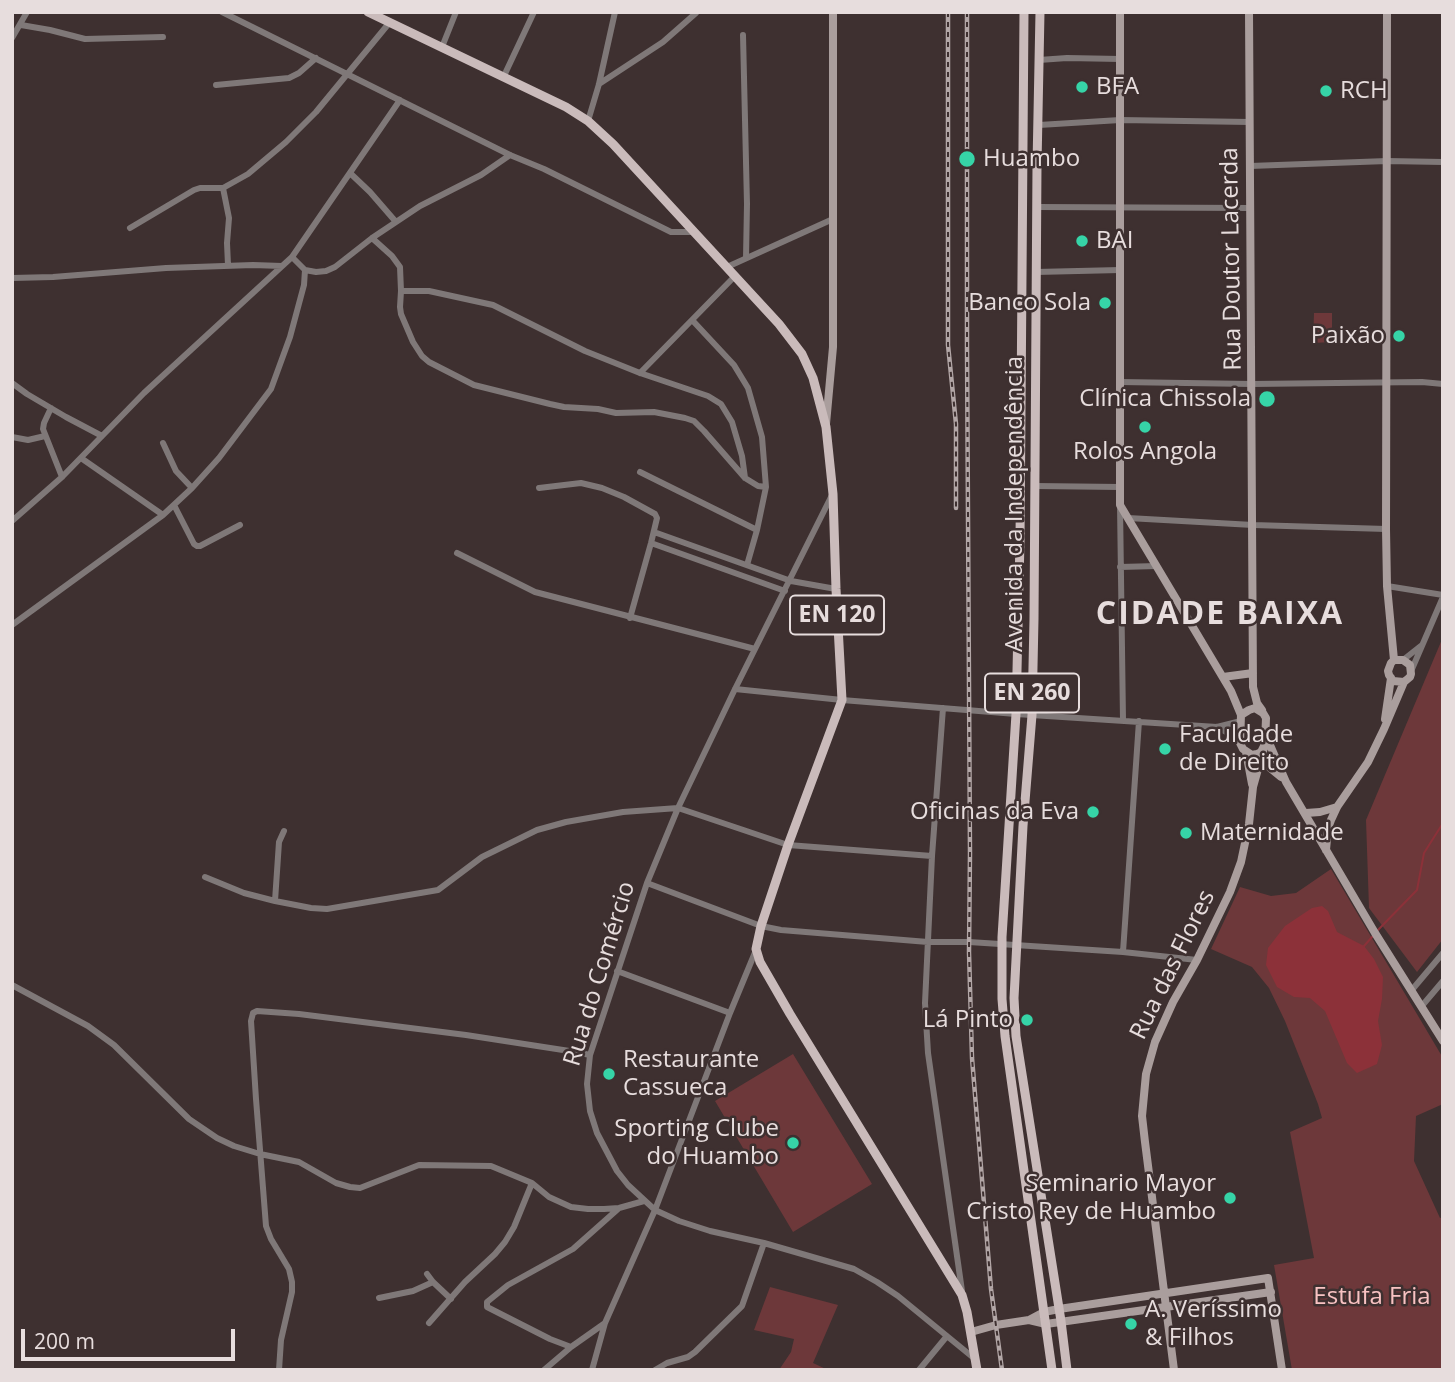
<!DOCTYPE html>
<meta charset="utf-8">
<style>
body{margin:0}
#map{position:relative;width:1455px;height:1382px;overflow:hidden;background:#3e3030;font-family:"Open Sans",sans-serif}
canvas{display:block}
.frame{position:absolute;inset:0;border:14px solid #e7dddd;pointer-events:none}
.scale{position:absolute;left:21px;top:1329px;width:214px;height:32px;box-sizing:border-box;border:4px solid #e7dddd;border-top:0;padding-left:9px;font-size:21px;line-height:24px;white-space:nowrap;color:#e7dddd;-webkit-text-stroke:5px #3e3030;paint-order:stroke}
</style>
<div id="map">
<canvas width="1455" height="1382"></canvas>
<div class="frame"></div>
<div class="scale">200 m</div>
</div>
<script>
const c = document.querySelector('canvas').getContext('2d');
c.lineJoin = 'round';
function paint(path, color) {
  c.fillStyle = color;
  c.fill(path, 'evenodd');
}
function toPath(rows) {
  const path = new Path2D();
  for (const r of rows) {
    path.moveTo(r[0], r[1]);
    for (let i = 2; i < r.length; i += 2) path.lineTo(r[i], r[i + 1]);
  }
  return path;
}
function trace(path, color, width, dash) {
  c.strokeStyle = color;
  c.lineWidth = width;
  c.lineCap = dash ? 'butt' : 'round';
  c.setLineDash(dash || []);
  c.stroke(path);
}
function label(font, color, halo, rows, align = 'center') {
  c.font = font + ' "Open Sans",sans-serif';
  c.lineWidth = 5;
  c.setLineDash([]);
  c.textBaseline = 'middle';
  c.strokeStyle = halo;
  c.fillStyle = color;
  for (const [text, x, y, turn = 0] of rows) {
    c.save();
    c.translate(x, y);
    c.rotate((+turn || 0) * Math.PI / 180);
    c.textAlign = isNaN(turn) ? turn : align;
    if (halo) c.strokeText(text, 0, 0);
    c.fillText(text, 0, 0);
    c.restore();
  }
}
paint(toPath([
 [1314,313,1332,313,1332,342,1313,343],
 [1443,637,1443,939,1417,972,1369,908,1366,820],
 [1331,869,1443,1058,1443,1104,1416,1116,1414,1161,1440,1218,1443,1217,1443,1370,1292,1370,1274,1265,1314,1258,1290,1132,1322,1118,1318,1104,1285,1021,1269,988,1252,967,1211,949,1240,887,1271,896,1296,893],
 [793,1054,872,1184,793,1232,715,1101],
 [770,1287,838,1305,813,1363,828,1370,779,1370,791,1352,794,1339,754,1330]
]), '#6d383a');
paint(toPath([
 [1322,906,1328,911,1337,932,1364,946,1374,959,1383,977,1382,999,1378,1021,1382,1045,1377,1064,1357,1073,1347,1063,1325,1011,1310,998,1294,997,1277,987,1266,965,1268,948,1285,926,1312,908]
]), '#8c3139');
trace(toPath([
 [1376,932,1417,890,1424,853,1443,823],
 [1364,946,1373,936]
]), '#8c3139', 2);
trace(toPath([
 [222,12,510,155,544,169,671,232,694,232],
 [21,25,50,30,85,39,163,37],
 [743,35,747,204,746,258],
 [12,38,27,12],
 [442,47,456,12],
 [1039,60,1067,58,1120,59],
 [503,78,534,12],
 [599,84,663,42,696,13],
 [216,85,289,78,299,73,316,58],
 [588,121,599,84,615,12],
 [1039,125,1120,120,1250,122],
 [1250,166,1387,161,1443,162],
 [350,173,370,192,396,222],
 [223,188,229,218,227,243,228,265],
 [1037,207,1250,208],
 [130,228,194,190,200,188,223,188,248,174,286,142,316,112,390,22],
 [372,238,392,256,400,267,401,291,400,307,401,314,413,342,422,356,429,362,474,385,550,404,564,407,598,409,616,413,654,412,685,418,694,421,704,431,745,478,758,486,766,487],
 [292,257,305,270,316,272,326,271,335,267,372,238,420,206,481,175,510,155],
 [727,267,833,219],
 [1036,272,1120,270],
 [12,278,53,277,166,268,253,265,282,266],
 [401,291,429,291,493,305,585,351,640,373,708,396,721,404,732,422,742,456,745,478],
 [693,321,734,365,748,388,762,437,766,487,757,530,747,565],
 [640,373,735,276],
 [1120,382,1252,384,1422,382,1443,384],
 [12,383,27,394,66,417,102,436],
 [51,408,44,423,43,429,62,477],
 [12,437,28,440,45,436],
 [163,443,176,471,192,488],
 [81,458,163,515],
 [640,472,757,530],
 [1035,486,1120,487],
 [539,488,581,483,602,488,624,497,655,514,657,518,651,543,630,618],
 [832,495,735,689,678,808,647,883,590,1055,587,1084,590,1111,597,1133,617,1171,628,1185,655,1210,679,1221,710,1231,764,1243,854,1269,877,1282,898,1296,975,1359],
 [174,505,194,544,197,546,200,546,240,525],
 [1120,505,1123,720],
 [1128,518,1253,525,1386,529],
 [12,521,62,477,144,393,292,257,400,100],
 [654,532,791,581,836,589],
 [651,543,785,591],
 [457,553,535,592,755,649],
 [1120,567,1157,566],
 [1387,586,1443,595],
 [12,625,163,515,192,488,219,458,271,389,290,337,304,285,305,270],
 [1403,660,1422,645],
 [1412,669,1443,597],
 [735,689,842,700,1016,714,1217,727,1241,721],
 [943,708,932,856,925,1003,928,1053,962,1291],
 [1217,727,1233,736,1240,743],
 [205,877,244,893,275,901,311,908,327,909,438,890,482,857,537,830,566,822,623,812,678,808,788,845,932,856],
 [647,883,761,926,781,930,928,942,969,942,1123,952,1197,960],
 [275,901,279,842,284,831],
 [1123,952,1139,721],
 [617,971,730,1013],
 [12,985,88,1026,114,1045,189,1119,217,1138,234,1146,260,1154,299,1162,336,1183,350,1187,360,1188,419,1165,491,1166,532,1183,549,1197,571,1207,588,1209,604,1209,619,1208,644,1201],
 [1411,991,1443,953],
 [1421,1007,1443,981],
 [427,1274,433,1282,451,1299],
 [379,1298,413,1291,433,1282],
 [429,1323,465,1282,495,1254,505,1242,514,1227,532,1183],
 [571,1347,550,1339,487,1307,487,1302,508,1285,573,1249,618,1209],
 [279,1370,281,1340,292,1292,292,1282,289,1269,271,1239,266,1226,256,1099,251,1021,253,1013,257,1011,299,1014,466,1035,576,1052,590,1055],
 [544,1370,571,1347,605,1323],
 [592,1370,605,1323,655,1210,730,1013,756,950],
 [655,1370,667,1363,688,1357,695,1352,742,1306,764,1243],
 [919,1370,947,1336]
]), '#7f7878', 6);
trace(toPath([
 [1120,12,1120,505,1231,691,1241,715,1240,743,1243,749,1252,755,1257,754,1261,752,1265,744,1266,718,1263,713,1255,708,1249,710,1241,715],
 [1249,12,1253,687,1257,703,1262,710],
 [1387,12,1386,529,1387,586,1394,660,1391,663,1388,671,1389,675,1393,681,1404,682,1410,677,1411,674,1410,665,1403,660,1394,660],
 [826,424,833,347,833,12],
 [1223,677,1253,673],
 [1385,719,1391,678],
 [1267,738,1286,782,1375,933,1443,1041],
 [1246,752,1252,784],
 [1259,759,1281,777],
 [1306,813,1320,812,1337,807],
 [1326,850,1328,828,1331,820,1337,807,1368,762,1384,729,1404,682],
 [1029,1320,1046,1324,1271,1292],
 [971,1332,996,1325,1029,1320,1044,1312,1059,1309,1268,1278,1282,1370],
 [1174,1370,1145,1142,1142,1116,1146,1074,1155,1042,1173,1002,1197,960,1230,892,1241,862,1249,824,1253,787,1264,748]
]), '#aa9e9d', 8);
trace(toPath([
 [368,12,566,107,588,121,613,144,779,324,802,354,813,378,826,427,833,494,836,589,842,700,788,845,761,926,756,949,760,962,790,1014,962,1295,967,1312,977,1370],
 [1024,12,1020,540,1016,714,1002,937,1002,999,1005,1036,1052,1370],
 [1040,12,1037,165,1034,619,1032,715,1023,826,1014,998,1016,1036,1061,1321,1067,1370]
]), '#cabbbb', 9);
const rail = toPath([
 [948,12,948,345,956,424,956,508],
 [967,12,967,347,970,853,969,952,972,1058,991,1289,1002,1370]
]);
trace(rail, '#b2a6a6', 4.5);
trace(rail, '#3e3030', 2, [5]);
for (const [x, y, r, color] of [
 [1082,87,7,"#36d4a7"],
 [1326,91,7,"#36d4a7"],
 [967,159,9,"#36d4a7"],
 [1082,241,7,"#36d4a7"],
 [1105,303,7,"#36d4a7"],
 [1399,336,7,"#36d4a7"],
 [1267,399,9,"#36d4a7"],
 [1145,427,7,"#36d4a7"],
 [1165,749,7,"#36d4a7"],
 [1093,812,7,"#36d4a7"],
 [1186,833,7,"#36d4a7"],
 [1027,1020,7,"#36d4a7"],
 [609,1074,7,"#36d4a7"],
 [793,1143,7,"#36d4a7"],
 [1230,1198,7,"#36d4a7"],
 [1131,1324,7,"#36d4a7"]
]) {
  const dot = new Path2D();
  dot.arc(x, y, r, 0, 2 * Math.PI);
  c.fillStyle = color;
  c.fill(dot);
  trace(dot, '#3e3030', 2.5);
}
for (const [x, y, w] of [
 [837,615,94],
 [1032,693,94]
]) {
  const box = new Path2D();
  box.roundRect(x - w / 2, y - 19.5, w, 39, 5);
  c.fillStyle = '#3e3030';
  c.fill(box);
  trace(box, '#e7dddd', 2);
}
label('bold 23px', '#e7dddd', null, [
 ["EN 120",837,615],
 ["EN 260",1032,693]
]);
label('24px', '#e7dddd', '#3e3030', [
 ["BFA",1096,87],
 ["RCH",1340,91],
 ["Huambo",983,159],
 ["BAI",1096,241],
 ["Banco Sola",1091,303,"right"],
 ["Paixão",1385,336,"right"],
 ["Clínica Chissola",1251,399,"right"],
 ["Rolos Angola",1145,452,"center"],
 ["Faculdade",1179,735],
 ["de Direito",1179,763],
 ["Oficinas da Eva",1079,812,"right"],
 ["Maternidade",1200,833],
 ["Lá Pinto",1013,1020,"right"],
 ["Restaurante",623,1060],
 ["Cassueca",623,1088],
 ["Sporting Clube",779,1129,"right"],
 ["do Huambo",779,1157,"right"],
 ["Seminario Mayor",1216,1184,"right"],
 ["Cristo Rey de Huambo",1216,1212,"right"],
 ["A. Veríssimo",1145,1310],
 ["& Filhos",1145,1338]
], 'left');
label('24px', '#e7dddd', '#3e3030', [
 ["Rua Doutor Lacerda",1232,259,-91],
 ["Avenida da Independência",1015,504,-90],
 ["Rua das Flores",1173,965,-64],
 ["Rua do Comércio",600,974,-73]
]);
label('24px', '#f8c2c2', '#3e3030', [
 ["Estufa Fria",1372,1297]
]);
c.letterSpacing = '2px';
label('bold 32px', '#e7dddd', '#3e3030', [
 ["CIDADE BAIXA",1220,615]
]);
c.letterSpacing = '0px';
</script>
